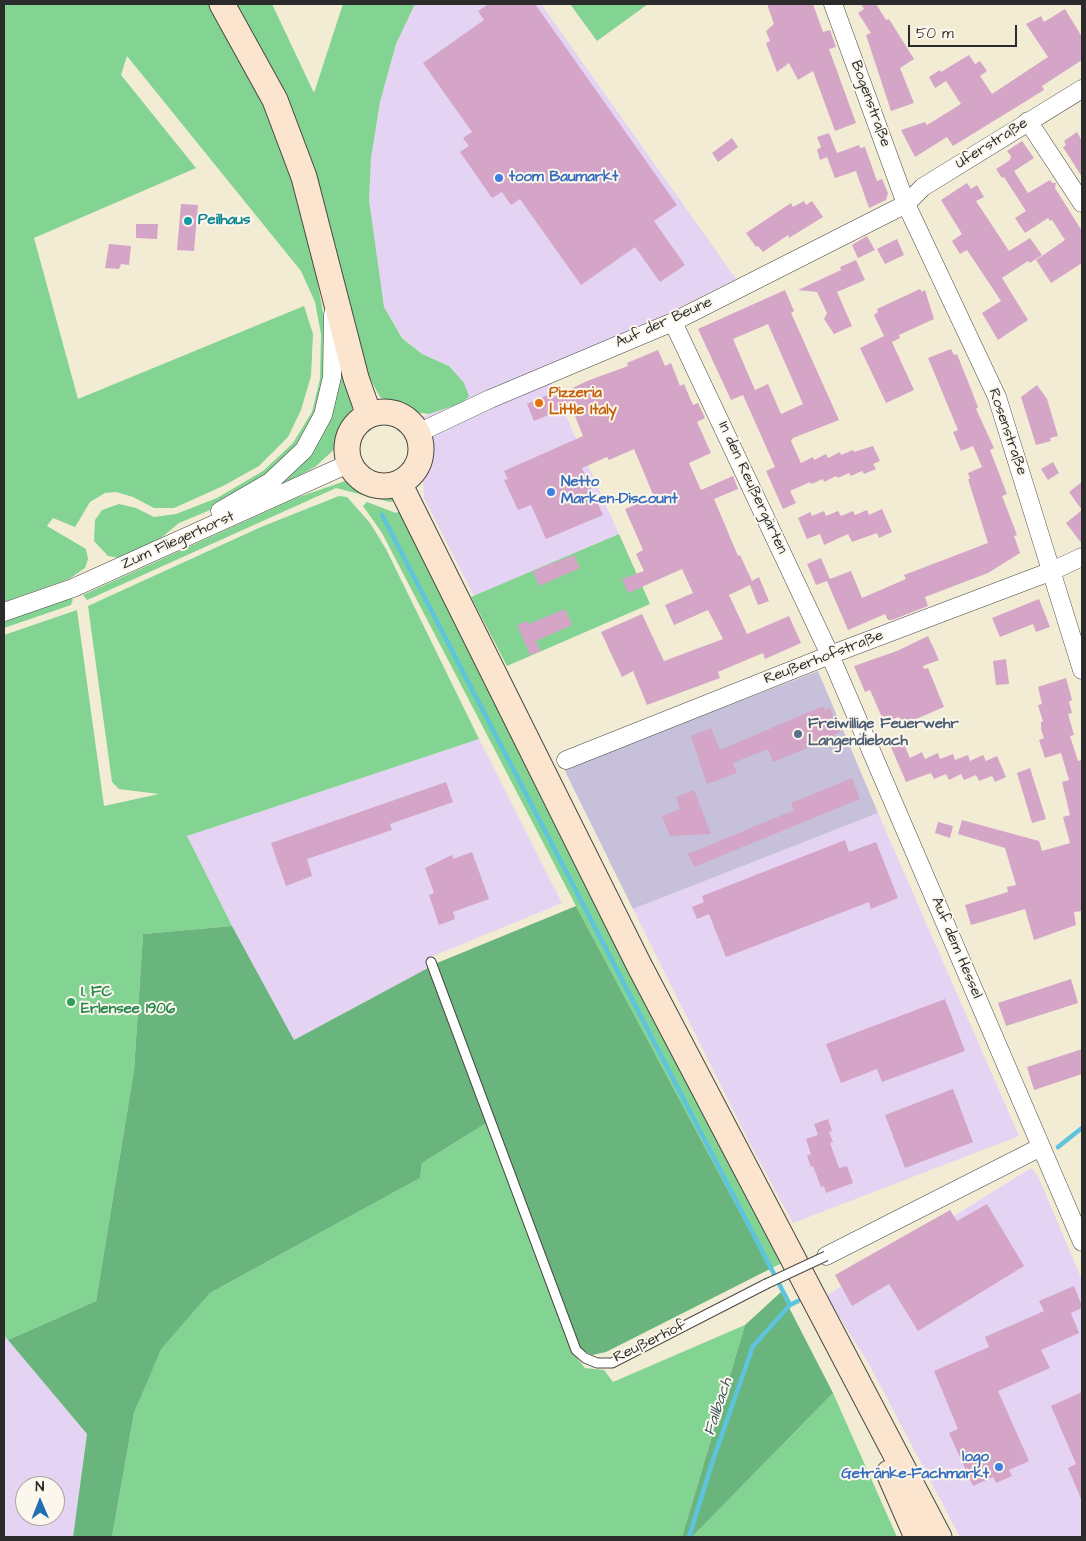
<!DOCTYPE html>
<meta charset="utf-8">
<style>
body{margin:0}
#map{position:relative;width:1086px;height:1541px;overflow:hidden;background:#f2ecd4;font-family:"Architects Daughter",sans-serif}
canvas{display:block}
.frame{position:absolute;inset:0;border:5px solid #2b2b2b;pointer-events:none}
.north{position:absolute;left:15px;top:1476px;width:50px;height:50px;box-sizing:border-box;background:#fbf7ec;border:1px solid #a8a59f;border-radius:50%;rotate:359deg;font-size:14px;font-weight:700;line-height:20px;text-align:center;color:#2b2b2b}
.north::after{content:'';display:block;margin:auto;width:18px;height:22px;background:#1f6fb2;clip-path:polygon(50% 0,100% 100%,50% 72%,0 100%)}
.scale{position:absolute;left:908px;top:25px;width:109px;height:22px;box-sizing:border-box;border:2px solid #2b2b2b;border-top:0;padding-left:6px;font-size:15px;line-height:18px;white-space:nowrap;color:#2b2b2b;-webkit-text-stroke:4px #fbf7ec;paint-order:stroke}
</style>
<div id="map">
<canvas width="1086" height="1541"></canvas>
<div class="frame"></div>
<div class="north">N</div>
<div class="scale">50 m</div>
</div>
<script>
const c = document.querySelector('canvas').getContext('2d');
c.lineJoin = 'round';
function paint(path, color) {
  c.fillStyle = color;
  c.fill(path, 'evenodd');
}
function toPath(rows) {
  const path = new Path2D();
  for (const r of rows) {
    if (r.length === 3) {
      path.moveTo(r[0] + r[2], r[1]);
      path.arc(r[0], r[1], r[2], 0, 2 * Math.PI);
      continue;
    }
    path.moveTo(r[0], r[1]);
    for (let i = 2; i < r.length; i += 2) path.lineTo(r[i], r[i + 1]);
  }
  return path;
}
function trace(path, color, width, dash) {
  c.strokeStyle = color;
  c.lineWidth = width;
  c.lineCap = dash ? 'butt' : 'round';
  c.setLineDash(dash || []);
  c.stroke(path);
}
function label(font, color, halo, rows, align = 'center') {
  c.font = font + ' "Architects Daughter",sans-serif';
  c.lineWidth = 4;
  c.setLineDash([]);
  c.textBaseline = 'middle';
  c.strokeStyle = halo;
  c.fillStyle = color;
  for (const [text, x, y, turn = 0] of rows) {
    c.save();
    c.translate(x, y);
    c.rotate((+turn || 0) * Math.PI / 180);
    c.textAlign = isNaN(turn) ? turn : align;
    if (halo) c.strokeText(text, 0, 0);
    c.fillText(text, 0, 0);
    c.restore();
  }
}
paint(toPath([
 [415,4,541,4,736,279,547,374,619,534,474,596,424,498,423,476,432,451,419,418,462,403,449,366,422,354,402,337,384,307,369,200,371,158,380,102,396,44],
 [479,739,562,903,426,959,428,968,294,1040,232,926,187,836],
 [878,813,1019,1136,793,1223,749,1142,633,909],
 [1031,1168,1038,1176,1082,1280,1082,1537,960,1537,869,1364,826,1296],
 [4,1335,87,1434,73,1537,4,1537],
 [25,1486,55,1486,55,1516,25,1516]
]), '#e4d3f2');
paint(toPath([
 [818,671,878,813,633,909,564,769]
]), '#c6c0da');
paint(toPath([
 [4,4,211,4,269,103,319,263,317,280,327,333,328,377,319,414,301,447,269,479,222,505,179,523,156,542,119,558,108,556,94,541,95,520,102,510,119,504,136,508,154,517,176,514,217,498,263,471,293,443,312,412,320,379,321,334,315,302,301,271,127,56,121,75,196,168,34,238,78,399,304,306,313,334,311,376,301,410,288,437,259,466,223,486,174,508,154,508,133,497,116,492,105,493,90,502,75,527,53,518,47,526,86,549,88,559,85,568,69,579,4,602],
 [232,4,272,4,314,93,343,4,415,4,396,44,380,102,371,158,369,200,384,307,402,338,422,354,449,366,464,383,469,396,462,403,429,414,413,412,380,397,368,375,349,318],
 [570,4,648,4,597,41],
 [341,360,352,405,352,414,346,424,339,445,315,467,272,490,306,454],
 [348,480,384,492,395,501,390,502,336,488,94,597,87,600,83,595,296,498],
 [339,496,347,497,370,523,386,549,479,739,187,836,232,926,143,934,134,1070,96,1301,8,1340,4,1335,4,635,77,610,104,806,159,794,119,789,112,782,88,606,261,527],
 [367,502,396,513,402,509,782,1263,770,1269,576,906,382,533,363,506],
 [619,534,650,604,507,666,471,597],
 [69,598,73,599,71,605,4,628,4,621],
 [488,1122,575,1356,585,1368,604,1370,613,1382,745,1325,682,1537,112,1537,134,1413,160,1349,210,1293,420,1178,422,1163],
 [833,1393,897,1537,692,1537]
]), '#83d393');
paint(toPath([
 [576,906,770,1269,606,1352,592,1355,579,1348,490,1117,437,963],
 [232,926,294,1040,428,968,488,1122,422,1163,420,1178,210,1293,161,1349,134,1413,112,1537,73,1537,87,1434,8,1340,96,1301,134,1070,143,934],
 [781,1292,833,1393,692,1537,682,1537,745,1325]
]), '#6ab57d');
trace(toPath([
 [382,515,790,1305],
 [1058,1147,1082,1128],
 [689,1537,713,1460,753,1346,790,1305,798,1301]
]), '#5ec3dc', 4.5);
paint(toPath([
 [489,4,535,4,677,205,654,221,685,265,660,282,635,247,581,285,520,199,511,205,502,192,492,198,460,152,469,146,463,138,472,132,423,63,484,20,478,11],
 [767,4,813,4,823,32,830,30,836,47,829,49,856,123,835,131,813,71,798,80,789,63,777,72,766,43,770,41,766,31,774,24],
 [861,4,876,4,886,20,889,19,914,59,900,68,914,103,891,111,866,35,871,33,858,13,864,9],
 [1065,9,1082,37,1082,60,1042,86,1044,90,953,146,947,137,915,157,901,130,925,122,927,125,961,104,946,81,935,88,929,77,940,70,941,72,969,55,975,64,980,61,987,71,980,76,992,94,1048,57,1026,24,1041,16,1044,22],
 [1077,132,1082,141,1082,177,1063,147,1066,145,1064,141],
 [829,133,837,153,859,145,860,148,865,147,877,181,882,179,888,193,886,200,869,208,856,171,835,178,827,157,820,160,817,150,821,147,817,137],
 [732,138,738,147,718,162,712,153],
 [1022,141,1034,158,1014,171,1028,193,1050,180,1052,183,1056,183,1055,188,1082,231,1082,263,1051,283,1036,260,1065,240,1052,220,1050,221,1048,218,1025,233,1015,218,1026,211,1004,177,1002,178,996,169,1010,160,1011,156,1007,151],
 [967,183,971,189,977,185,984,197,976,201,1009,251,1030,238,1042,255,1030,263,1028,261,1002,278,1028,320,998,340,982,313,1001,301,967,250,960,254,952,241,962,234,941,200],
 [804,201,806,205,812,201,823,217,789,238,788,235,763,252,758,246,756,247,746,233,791,203,793,207],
 [181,204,198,205,194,251,177,250],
 [136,224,158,224,157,239,136,238],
 [867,236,875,250,858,258,852,245],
 [897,239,904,255,885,264,877,249],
 [109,244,131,246,129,265,121,264,119,269,105,268],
 [856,260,865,280,837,292,852,326,834,334,824,319,827,313,817,292,798,290,841,270,840,267],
 [920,289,922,292,925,290,934,319,899,335,900,338,892,342,914,390,886,403,860,348,884,336,874,315,878,312,877,309],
 [785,290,794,311,791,313,839,420,793,438,791,441,801,463,813,457,814,460,826,454,828,458,840,452,841,455,853,450,854,452,873,446,880,461,873,464,876,469,864,474,862,471,851,476,849,473,838,478,836,476,824,482,823,479,811,484,810,482,790,491,796,503,783,509,766,471,775,467,743,395,731,400,698,329],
 [768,324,803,404,781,414,768,384,755,390,733,339],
 [951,349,954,355,957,354,978,407,976,409,994,448,990,450,1007,494,1002,496,1017,535,1014,536,1020,553,988,573,925,597,928,606,892,620,888,620,885,614,848,630,827,581,816,585,807,564,821,558,830,579,851,571,862,598,906,579,904,575,988,543,968,479,970,479,968,473,982,467,973,446,961,451,953,432,958,430,928,358],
 [658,350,665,366,671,363,680,386,684,384,693,405,698,403,705,418,697,422,711,453,689,463,701,490,733,476,738,489,714,499,738,556,740,555,752,581,759,577,769,601,758,605,750,585,729,595,747,634,789,616,801,643,765,659,763,653,718,672,720,678,647,705,633,671,622,677,601,632,642,614,664,661,723,639,708,610,674,625,665,605,693,593,682,569,628,593,622,579,644,571,636,554,643,550,625,509,654,497,634,449,609,460,607,457,582,468,603,515,546,539,531,505,518,510,504,480,508,479,504,471,583,436,571,406,534,421,527,404,548,395,549,398,552,398,587,381,628,366,627,363],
 [1037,385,1047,399,1058,436,1050,438,1051,441,1036,445,1021,397],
 [1053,462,1059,473,1048,480,1041,469],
 [1082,482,1082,510,1069,492],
 [882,509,892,532,879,538,877,533,852,542,848,534,824,545,820,534,807,539,798,518,810,512,812,516,824,511,826,516,838,511,841,516,853,511,855,515,867,510,869,515],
 [1082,510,1082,544,1066,523],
 [574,555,580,568,539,586,533,571],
 [1039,599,1050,627,1036,632,1033,624,1000,637,992,618],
 [565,609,572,625,536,641,541,651,530,655,517,625,528,621,529,624],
 [928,636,939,660,923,666,924,669,928,668,944,707,902,725,899,717,884,722,870,690,865,692,854,666,897,651],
 [1006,659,1009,684,996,685,993,661],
 [1066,678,1072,700,1069,702,1072,713,1068,714,1074,735,1070,736,1078,761,1082,760,1082,911,1074,912,1076,925,1034,940,1025,909,971,925,965,905,1008,892,1007,887,1016,885,1005,848,958,834,962,820,1039,841,1042,851,1070,843,1063,817,1070,815,1062,782,1069,780,1061,753,1045,758,1039,740,1044,738,1041,730,1041,722,1043,722,1038,705,1042,704,1038,687],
 [823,706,825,710,830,708,840,732,834,735,835,737,773,762,768,749,733,763,737,773,707,784,691,736,711,728,720,750],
 [903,742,910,758,922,752,925,759,938,753,940,759,953,754,955,760,968,755,970,761,983,755,986,761,997,756,1006,777,995,782,992,776,979,781,976,775,964,780,961,774,949,780,946,774,934,779,931,773,906,782,891,747],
 [1030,768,1046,819,1032,823,1017,773],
 [852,778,860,799,694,867,688,854,794,810,791,803],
 [446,782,453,802,390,824,392,830,307,859,312,876,286,886,271,843],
 [694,790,711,834,670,836,662,816,680,809,676,797],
 [938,822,953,826,950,838,935,833],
 [845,840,849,852,876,842,898,898,871,909,869,902,726,957,709,914,697,919,692,907,704,902,702,896],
 [472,852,489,899,453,912,455,919,439,925,429,895,434,893,425,868,452,855,453,859],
 [1071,979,1078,1003,1006,1026,998,1003],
 [945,999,965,1051,882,1082,877,1069,841,1083,826,1044],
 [1082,1049,1082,1074,1034,1090,1027,1067],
 [953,1089,973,1142,905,1168,885,1115],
 [828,1119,832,1131,829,1132,833,1142,830,1143,839,1168,847,1166,853,1183,826,1193,824,1186,821,1187,813,1166,811,1167,807,1156,811,1154,806,1139,818,1135,814,1124],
 [987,1204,1024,1266,918,1331,889,1284,852,1306,835,1275,950,1210,957,1221],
 [1074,1286,1082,1306,1082,1308,1071,1313,1079,1333,1041,1350,1050,1368,998,1391,1029,1461,1009,1470,1012,1476,996,1483,993,1477,973,1486,949,1433,958,1429,934,1371,989,1347,985,1337,1044,1311,1039,1301],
 [1082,1392,1082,1501,1068,1468,1076,1464,1051,1406]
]), '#d5a5c8');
const lane = toPath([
 [431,962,576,1350,585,1358,597,1363,612,1363,766,1284]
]);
const street = toPath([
 [833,4,906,204,997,397,1082,670],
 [1028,121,1082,203],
 [673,322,830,655,1082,1242],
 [418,433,490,399,673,322,906,204,923,187,1082,89],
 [220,511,270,482,304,450,323,415,332,377,333,314],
 [4,612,73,588,350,463],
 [566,760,830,655,1052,571,1082,557],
 [826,1256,1041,1147]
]);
const secondary = toPath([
 [222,4,275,100,304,177,356,378,369,415],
 [384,449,37],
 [399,483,639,965,939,1537],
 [889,1473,917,1537]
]);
trace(lane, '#494844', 11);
trace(street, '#494844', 19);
trace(secondary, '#494844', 27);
trace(lane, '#fff', 9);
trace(street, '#fff', 18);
trace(secondary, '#fce5cf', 25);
const laneBridge = toPath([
 [766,1284,826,1256]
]);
trace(laneBridge, '#494844', 11, []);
trace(laneBridge, '#fff', 9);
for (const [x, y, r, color] of [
 [499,178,5,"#3f7fe0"],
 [188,221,5,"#0f9aa8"],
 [539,403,5,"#e8710a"],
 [551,492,5,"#3f7fe0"],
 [798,734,5,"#5c6f8a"],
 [71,1002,5,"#2e9e5b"],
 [999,1467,5,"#3f7fe0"]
]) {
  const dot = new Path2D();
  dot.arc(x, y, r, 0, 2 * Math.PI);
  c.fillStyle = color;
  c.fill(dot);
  trace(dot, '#fbf7ec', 2);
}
label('15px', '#2b2b2b', '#fbf7ec', [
 ["Bogenstraße",870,104,70],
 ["Uferstraße",992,144,-32],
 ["Auf der Beune",664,323,-24],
 ["Rosenstraße",1007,432,71],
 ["In den Reußergärten",752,488,65],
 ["Zum Fliegerhorst",178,541,-24],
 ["Reußerhofstraße",824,658,-21],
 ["Auf dem Hessel",956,948,67],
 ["Reußerhof",650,1342,-26]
]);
label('bold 15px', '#366cbe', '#fbf7ec', [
 ["toom Baumarkt",509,178],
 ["Netto",561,483],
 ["Marken-Discount",561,500],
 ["logo",989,1458,"right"],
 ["Getränke-Fachmarkt",989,1475,"right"]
], 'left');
label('bold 15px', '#0d838f', '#fbf7ec', [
 ["Peilhaus",198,221]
], 'left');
label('bold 15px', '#c56008', '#fbf7ec', [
 ["Pizzeria",549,394],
 ["Little Italy",549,411]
], 'left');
label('bold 15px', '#4e5e75', '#fbf7ec', [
 ["Freiwillige Feuerwehr",808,725],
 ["Langendiebach",808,742]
], 'left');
label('bold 15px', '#27864d', '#fbf7ec', [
 ["1. FC",81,993],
 ["Erlensee 1906",81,1010]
], 'left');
label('italic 16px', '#3a5960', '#fbf7ec', [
 ["Fallbach",719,1407,-72]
]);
</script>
